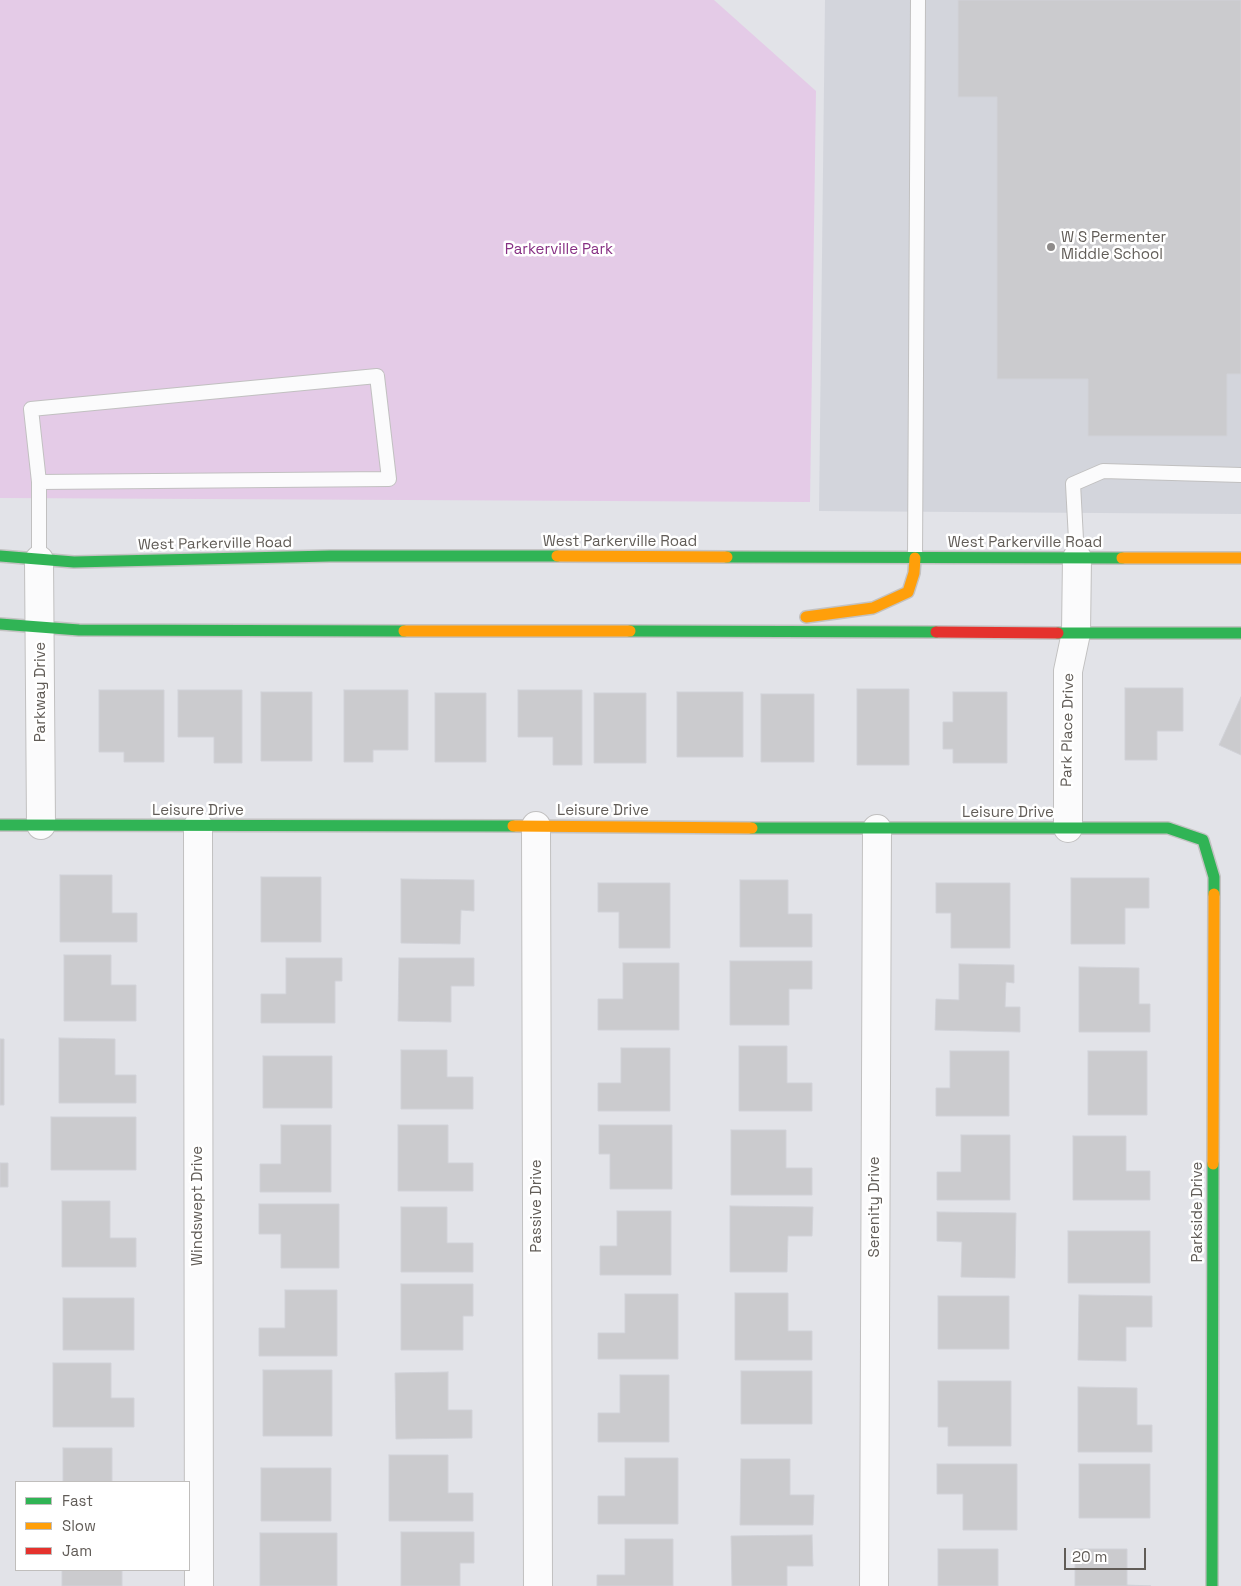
<!DOCTYPE html>
<style>
body{margin:0}
#map{position:relative;width:1241px;height:1586px;overflow:hidden;background:#e2e3e8;font-family:"Space Grotesk",sans-serif}
canvas{display:block}
.legend{position:absolute;left:15px;top:1481px;width:175px;height:90px;box-sizing:border-box;background:#fff;border:1px solid #c0bebc;margin:0;padding:6px 9px;list-style:none;font-size:15px;color:#615c57}
.legend li{display:flex;align-items:center;gap:10px;height:25px}
.legend b{width:25px;border:1px solid #c0bebc}
.scale{position:absolute;left:1064px;top:1548px;width:82px;height:22px;box-sizing:border-box;border:2px solid #615c57;border-top:0;padding-left:6px;font-size:15px;line-height:18px;white-space:nowrap;color:#615c57;-webkit-text-stroke:4px #fff;paint-order:stroke}
</style>
<div id="map">
<canvas width="1241" height="1586"></canvas>
<ul class="legend">
<li><b style="height:6px;background:#30b455"></b>Fast</li>
<li><b style="height:6px;background:#ff9f0a"></b>Slow</li>
<li><b style="height:6px;background:#e5322d"></b>Jam</li>
</ul>
<div class="scale">20 m</div>
</div>
<script>
const c = document.querySelector('canvas').getContext('2d');
c.lineJoin = 'round';
function paint(path, color) {
  c.fillStyle = color;
  c.fill(path, 'evenodd');
}
function toPath(rows) {
  const path = new Path2D();
  for (const r of rows) {
    path.moveTo(r[0], r[1]);
    for (let i = 2; i < r.length; i += 2) path.lineTo(r[i], r[i + 1]);
  }
  return path;
}
function trace(path, color, width, dash) {
  c.strokeStyle = color;
  c.lineWidth = width;
  c.lineCap = dash ? 'butt' : 'round';
  c.setLineDash(dash || []);
  c.stroke(path);
}
function label(font, color, halo, rows, align = 'center') {
  c.font = font + ' "Space Grotesk",sans-serif';
  c.lineWidth = 5;
  c.setLineDash([]);
  c.textBaseline = 'middle';
  c.strokeStyle = halo;
  c.fillStyle = color;
  for (const [text, x, y, turn = 0] of rows) {
    c.save();
    c.translate(x, y);
    c.rotate((+turn || 0) * Math.PI / 180);
    c.textAlign = isNaN(turn) ? turn : align;
    if (halo) c.strokeText(text, 0, 0);
    c.fillText(text, 0, 0);
    c.restore();
  }
}
paint(toPath([
 [825,0,1241,0,1241,514,819,511]
]), '#d3d5dc');
paint(toPath([
 [0,0,714,0,816,91,810,502,0,498]
]), '#e4cbe7');
const building = toPath([
 [958,0,1241,0,1241,374,1227,374,1227,436,1088,436,1088,379,997,379,997,97,958,97,958,0],
 [1125,688,1183,688,1183,731,1157,731,1157,760,1125,760,1125,688],
 [857,689,909,689,909,765,857,765,857,689],
 [99,690,164,690,164,762,124,762,124,752,99,752,99,690],
 [178,690,242,690,242,763,214,763,214,737,178,737,178,690],
 [344,690,408,690,408,750,373,750,373,762,344,762,344,690],
 [518,690,582,690,582,765,553,765,553,737,518,737,518,690],
 [261,692,312,692,312,761,261,761,261,692],
 [677,692,743,692,743,757,677,757,677,692],
 [953,692,1007,692,1007,763,953,763,953,749,943,749,943,722,953,722,953,692],
 [435,693,486,693,486,762,435,762,435,693],
 [594,693,646,693,646,763,594,763,594,693],
 [761,694,814,694,814,762,761,762,761,694],
 [1241,697,1241,755,1219,745,1241,697],
 [60,875,112,875,112,913,137,913,137,942,60,942,60,875],
 [261,877,321,877,321,942,261,942,261,877],
 [1071,878,1149,878,1149,908,1125,908,1125,944,1071,944,1071,878],
 [401,879,474,880,474,911,461,910,460,944,401,943,401,879],
 [740,880,788,880,788,914,812,914,812,947,740,947,740,880],
 [598,883,670,883,670,948,619,948,619,912,598,912,598,883],
 [936,883,1010,883,1010,948,951,948,951,913,936,913,936,883],
 [64,955,111,955,111,985,136,985,136,1021,64,1021,64,955],
 [286,958,342,958,342,981,335,981,335,1023,261,1023,261,994,286,994,286,958],
 [399,958,474,958,474,986,451,986,451,1022,398,1021,399,958],
 [730,961,812,961,812,989,789,989,789,1025,730,1025,730,961],
 [623,963,679,963,679,1030,598,1030,598,999,623,999,623,963],
 [959,964,1014,965,1014,983,1006,982,1005,1007,1020,1007,1020,1032,935,1030,936,999,959,1000,959,964],
 [1079,967,1139,968,1139,1004,1150,1004,1150,1032,1079,1032,1079,967],
 [59,1038,115,1039,115,1075,136,1075,136,1103,59,1103,59,1038],
 [0,1039,4,1039,4,1105,0,1105,0,1039],
 [739,1046,787,1046,787,1083,812,1083,812,1111,739,1111,739,1046],
 [621,1048,670,1048,670,1111,598,1111,598,1083,621,1083,621,1048],
 [401,1050,447,1050,447,1077,473,1077,473,1109,401,1109,401,1050],
 [950,1051,1009,1051,1009,1116,936,1116,936,1088,950,1088,950,1051],
 [1088,1051,1147,1051,1147,1115,1088,1115,1088,1051],
 [263,1056,332,1056,332,1108,263,1108,263,1056],
 [51,1117,136,1117,136,1170,51,1170,51,1117],
 [281,1125,331,1125,331,1192,260,1192,260,1164,281,1164,281,1125],
 [398,1125,448,1125,448,1163,473,1163,473,1191,398,1191,398,1125],
 [599,1125,672,1125,672,1189,610,1189,610,1154,599,1154,599,1125],
 [731,1130,786,1130,786,1168,812,1168,812,1195,731,1195,731,1130],
 [961,1135,1010,1135,1010,1200,937,1200,937,1172,961,1172,961,1135],
 [1073,1136,1126,1136,1126,1171,1150,1171,1150,1200,1073,1200,1073,1136],
 [0,1163,8,1163,8,1187,0,1187,0,1163],
 [62,1201,110,1201,110,1238,136,1238,136,1267,62,1267,62,1201],
 [259,1204,339,1204,339,1268,281,1268,281,1234,259,1234,259,1204],
 [730,1206,813,1207,812,1236,788,1236,787,1272,730,1272,730,1206],
 [401,1207,447,1207,447,1243,473,1243,473,1272,401,1272,401,1207],
 [617,1211,671,1211,671,1275,600,1275,600,1246,617,1246,617,1211],
 [937,1212,1016,1213,1015,1278,961,1277,962,1242,937,1241,937,1212],
 [1068,1231,1150,1231,1150,1283,1068,1283,1068,1231],
 [401,1284,473,1284,473,1316,463,1316,463,1350,401,1350,401,1284],
 [285,1290,337,1290,337,1356,259,1356,259,1328,285,1328,285,1290],
 [735,1293,788,1293,788,1331,812,1331,812,1360,735,1360,735,1293],
 [625,1294,678,1294,678,1359,598,1359,598,1333,625,1333,625,1294],
 [1079,1295,1152,1296,1152,1327,1126,1327,1126,1361,1078,1360,1079,1295],
 [938,1296,1009,1296,1009,1349,938,1349,938,1296],
 [63,1298,134,1298,134,1350,63,1350,63,1298],
 [53,1363,111,1363,111,1398,134,1398,134,1427,53,1427,53,1363],
 [263,1370,332,1370,332,1436,263,1436,263,1370],
 [741,1371,812,1371,812,1424,741,1424,741,1371],
 [448,1372,448,1410,472,1410,472,1438,396,1439,395,1373,448,1372],
 [620,1375,669,1375,669,1442,598,1442,598,1413,620,1413,620,1375],
 [938,1381,1011,1381,1011,1446,948,1446,948,1427,938,1427,938,1381],
 [1078,1387,1137,1388,1137,1425,1152,1425,1152,1452,1078,1452,1078,1387],
 [63,1448,112,1448,112,1482,63,1482,63,1448],
 [389,1455,448,1455,448,1493,473,1493,473,1521,389,1521,389,1455],
 [625,1458,678,1458,678,1524,598,1524,598,1496,625,1496,625,1458],
 [741,1459,790,1459,790,1495,814,1495,813,1525,740,1525,741,1459],
 [937,1464,1017,1464,1017,1530,963,1530,963,1494,937,1494,937,1464],
 [1079,1464,1150,1464,1150,1518,1079,1518,1079,1464],
 [261,1468,331,1468,331,1521,261,1521,261,1468],
 [401,1532,474,1532,474,1563,460,1563,460,1586,401,1586,401,1532],
 [260,1533,337,1533,337,1586,260,1586,260,1533],
 [812,1535,813,1566,787,1566,787,1586,732,1586,731,1536,812,1535],
 [625,1539,673,1539,673,1586,597,1586,597,1575,625,1575,625,1539],
 [938,1549,998,1549,998,1586,938,1586,938,1549],
 [1075,1549,1127,1549,1127,1585,1151,1586,1075,1586,1075,1549],
 [62,1570,122,1570,122,1586,62,1586,62,1570]
]);
paint(building, '#cbcbce');
trace(building, '#d1d2d8', 1);
const lane = toPath([
 [39,482,389,479,377,376,31,409,39,482,39,560],
 [915,558,918,0],
 [1077,558,1073,484,1103,471,1241,475]
]);
const street = toPath([
 [39,560,41,825],
 [198,826,199,1586],
 [536,826,538,1586],
 [1068,828,1068,671,1076,633,1077,558],
 [874,1586,877,829]
]);
const fast = toPath([
 [0,556,74,562,330,556,557,556],
 [727,557,1122,558],
 [0,624,79,630,404,631],
 [630,631,936,632],
 [1058,633,1241,633],
 [0,825,513,826],
 [752,828,1168,828,1203,840,1214,877,1214,894],
 [1212,1586,1213,1164]
]);
const slow = toPath([
 [557,556,727,557],
 [1122,558,1241,558],
 [806,617,873,608,908,592,914,573,915,558],
 [404,631,630,631],
 [513,826,752,828],
 [1213,1164,1214,894]
]);
const jam = toPath([
 [936,632,1058,633]
]);
trace(lane, '#c1c0c0', 16);
trace(street, '#c1c0c0', 30);
trace(fast, '#c3c2c2', 14);
trace(slow, '#c3c2c2', 14);
trace(jam, '#c3c2c2', 14);
trace(lane, '#fbfbfc', 14);
trace(street, '#fbfbfc', 28);
trace(fast, '#30b455', 11);
trace(slow, '#ff9f0a', 11);
trace(jam, '#e5322d', 11);
for (const [x, y, r, color] of [
 [1051,247,5,"#8e8b8a"]
]) {
  const dot = new Path2D();
  dot.arc(x, y, r, 0, 2 * Math.PI);
  c.fillStyle = color;
  c.fill(dot);
  trace(dot, '#fff', 2);
}
label('15px', '#615c57', '#fff', [
 ["W S Permenter",1061,238],
 ["Middle School",1061,255]
], 'left');
label('15px', '#873084', '#fff', [
 ["Parkerville Park",559,250]
]);
label('15px', '#615c57', '#fff', [
 ["West Parkerville Road",620,542],
 ["West Parkerville Road",1025,543],
 ["West Parkerville Road",215,544,-1],
 ["Parkway Drive",41,692,-90],
 ["Park Place Drive",1068,730,-89],
 ["Leisure Drive",198,811],
 ["Leisure Drive",603,811],
 ["Leisure Drive",1008,813],
 ["Windswept Drive",198,1206,-90],
 ["Passive Drive",537,1206,-90],
 ["Serenity Drive",875,1207,-90],
 ["Parkside Drive",1198,1212,-90]
]);
</script>
